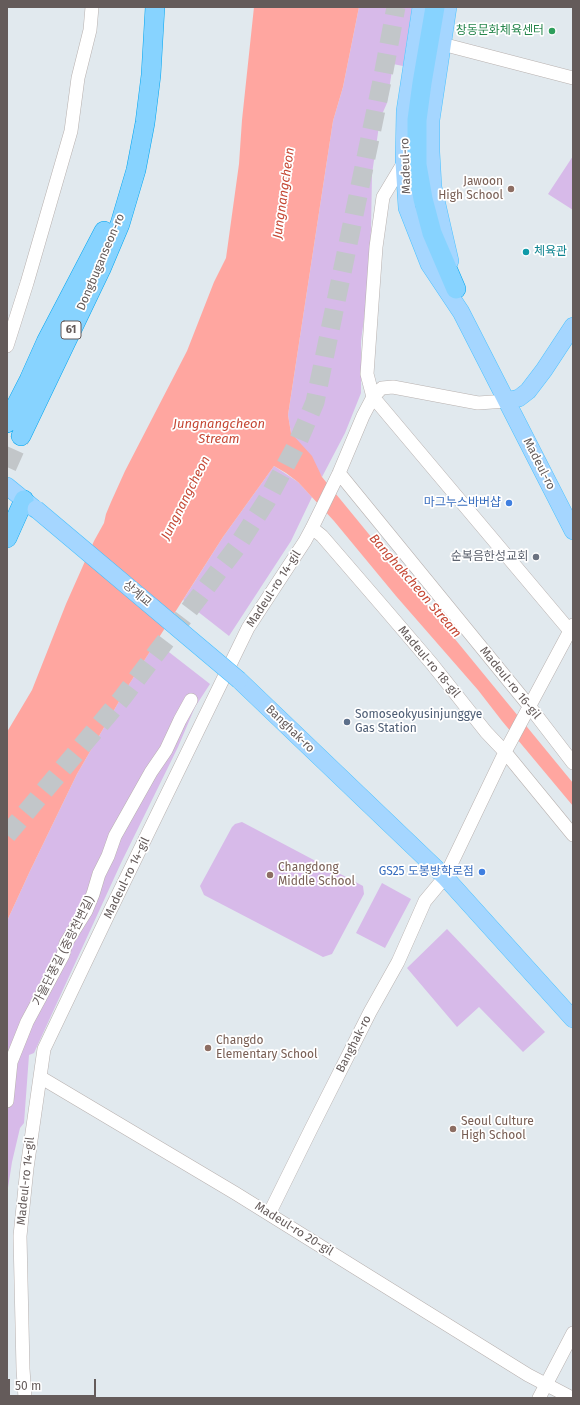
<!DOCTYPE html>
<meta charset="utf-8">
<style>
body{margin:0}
#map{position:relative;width:580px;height:1405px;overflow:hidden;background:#e1e9ee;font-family:"Fira Sans",sans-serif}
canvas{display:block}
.frame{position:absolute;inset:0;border:8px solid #645b5a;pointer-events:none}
.scale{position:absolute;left:8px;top:1379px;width:88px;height:18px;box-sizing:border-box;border:2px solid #645b5a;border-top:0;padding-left:5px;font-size:12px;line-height:14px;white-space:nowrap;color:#645b5a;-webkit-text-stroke:3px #fff;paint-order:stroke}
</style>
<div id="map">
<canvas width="580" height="1405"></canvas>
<div class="frame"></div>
<div class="scale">50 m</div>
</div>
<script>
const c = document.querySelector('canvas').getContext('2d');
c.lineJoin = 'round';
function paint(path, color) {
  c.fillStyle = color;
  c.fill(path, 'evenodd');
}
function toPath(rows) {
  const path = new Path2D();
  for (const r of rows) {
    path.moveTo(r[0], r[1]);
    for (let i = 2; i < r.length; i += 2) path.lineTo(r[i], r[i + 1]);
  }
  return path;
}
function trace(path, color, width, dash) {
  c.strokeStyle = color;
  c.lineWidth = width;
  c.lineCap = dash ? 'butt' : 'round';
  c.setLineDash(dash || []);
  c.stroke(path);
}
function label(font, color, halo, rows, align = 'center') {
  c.font = font + ' "Fira Sans","Noto Sans KR",sans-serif';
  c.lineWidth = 3.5;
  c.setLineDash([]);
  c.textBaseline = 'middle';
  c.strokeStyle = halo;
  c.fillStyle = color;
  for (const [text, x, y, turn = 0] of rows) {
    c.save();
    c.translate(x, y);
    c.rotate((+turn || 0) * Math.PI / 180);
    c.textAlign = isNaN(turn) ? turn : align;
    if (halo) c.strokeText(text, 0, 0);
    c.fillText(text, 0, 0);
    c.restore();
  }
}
paint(toPath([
 [359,7,412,7,403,66,393,64,387,103,380,119,372,174,371,230,367,297,361,341,361,393,345,433,322,477,291,433,288,415,333,121,343,87],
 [573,156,573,210,548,194],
 [274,466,298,482,312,497,291,541,229,636,183,600,223,537],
 [156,642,210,684,195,707,178,747,121,863,34,1053,29,1055,24,1123,20,1128,12,1162,7,1194,7,921,30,871,77,774,128,686],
 [242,822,363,886,364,894,332,954,323,957,204,895,200,886,232,827,235,824],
 [382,883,411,899,385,948,356,933],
 [447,929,545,1032,523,1052,479,1007,457,1027,407,968]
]), '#d7bae9');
paint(toPath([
 [254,7,359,7,343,87,333,121,288,415,291,433,312,456,322,477,573,783,573,806,502,721,478,690,396,596,334,521,298,482,286,473,274,466,223,537,128,686,77,774,30,871,7,921,7,732,32,690,66,604,94,541,104,523,106,514,111,502,125,471,187,351,214,282,226,258,239,164,242,120]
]), '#ffa6a0');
trace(toPath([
 [7,467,21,436],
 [7,835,123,697,236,548,267,500,297,444,315,402,383,76,396,7]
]), '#c2c6c9', 19, [19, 10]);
const minor = toPath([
 [442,44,573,78],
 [404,162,383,197,376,247,367,374,373,397,570,631],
 [7,346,27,283,71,131,78,78,90,30,92,7],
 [339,473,530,707,573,763],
 [312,528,322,536,385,609,432,664,486,732,505,752,573,835],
 [40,1077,235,1193,528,1375,572,1398],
 [7,1101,11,1062,27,1022,63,955,66,943,86,911,93,894,99,874,108,856,115,836,151,772,166,750,180,720,191,700],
 [269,1214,311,1129,370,1012,398,962,425,901,445,877,505,752,573,625],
 [25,1398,23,1369,20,1236,27,1168,44,1049,109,913,248,628,305,541,312,528,339,473,363,416,373,397,382,388,393,387,478,403,507,401],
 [539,1398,573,1333]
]);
const major = toPath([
 [421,7,405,111,404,162,407,208,429,264,461,312,573,531],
 [448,7,431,120,431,152,433,187,450,261],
 [507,401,519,398,528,391,544,370,573,326],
 [7,486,35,509],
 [239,680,445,877,573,1019]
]);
const highway = toPath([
 [435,7,422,83,417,120,417,165,423,199,432,233,456,289],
 [7,423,29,380,46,342,104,231],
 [21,436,101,269,120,224,136,170,145,123,151,75,155,7],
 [7,538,24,500]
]);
trace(minor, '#b8b1af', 14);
trace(major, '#49c1ff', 18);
trace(highway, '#00a5ef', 20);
trace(minor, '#fff', 13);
trace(major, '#a5d6ff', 17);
trace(highway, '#87d3ff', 19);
const majorBridge = toPath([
 [36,509,239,680]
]);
trace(majorBridge, '#49c1ff', 18, []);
trace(majorBridge, '#a5d6ff', 17);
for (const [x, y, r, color] of [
 [552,31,4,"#2e9e5b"],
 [511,189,4,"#8d6e63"],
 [526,252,4,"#0f9aa8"],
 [509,503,4,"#3f7fe0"],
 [536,557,4,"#6b7280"],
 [347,722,4,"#5c6f8a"],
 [482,872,4,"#3f7fe0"],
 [270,875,4,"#8d6e63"],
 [208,1048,4,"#8d6e63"],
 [453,1129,4,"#8d6e63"]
]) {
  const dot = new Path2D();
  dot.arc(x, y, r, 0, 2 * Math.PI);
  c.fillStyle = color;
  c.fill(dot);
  trace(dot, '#fff', 1.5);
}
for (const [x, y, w] of [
 [71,330,20]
]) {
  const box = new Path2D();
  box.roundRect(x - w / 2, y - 9, w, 18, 3);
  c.fillStyle = '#fff';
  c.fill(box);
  trace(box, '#645b5a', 1);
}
label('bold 11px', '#645b5a', null, [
 ["61",71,330]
]);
label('12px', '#27864d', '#fff', [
 ["창동문화체육센터",544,31]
], 'right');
label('12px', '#645b5a', '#fff', [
 ["Madeul-ro",406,166,-92],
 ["Dongbuganseon-ro",101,262,-67],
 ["Madeul-ro",539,464,63],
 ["Madeul-ro 14-gil",274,589,-57],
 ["상계교",137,594,40],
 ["Madeul-ro 18-gil",429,662,50],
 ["Madeul-ro 16-gil",510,683,51],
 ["Banghak-ro",290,729,44],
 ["Madeul-ro 14-gil",127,878,-64],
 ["가을단풍길 (중랑천변길)",64,951,-63],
 ["Banghak-ro",354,1044,-63],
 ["Madeul-ro 14-gil",26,1181,-84],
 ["Madeul-ro 20-gil",294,1229,32]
]);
label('12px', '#785e54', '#fff', [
 ["Jawoon",503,182,"right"],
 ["High School",503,196,"right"],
 ["Changdong",278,868],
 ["Middle School",278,882],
 ["Changdo",216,1041],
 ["Elementary School",216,1055],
 ["Seoul Culture",461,1122],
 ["High School",461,1136]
], 'left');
label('12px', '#0d838f', '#fff', [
 ["체육관",534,252]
], 'left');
label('12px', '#366cbe', '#fff', [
 ["마그누스바버샵",501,503],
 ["GS25 도봉방학로점",474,872]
], 'right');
label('12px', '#5b616d', '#fff', [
 ["순복음한성교회",528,557]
], 'right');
label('12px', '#4e5e75', '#fff', [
 ["Somoseokyusinjunggye",355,715],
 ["Gas Station",355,729]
], 'left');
label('italic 13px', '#c54835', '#fff', [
 ["Jungnangcheon",284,193,-82],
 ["Jungnangcheon",219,424],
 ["Stream",219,439],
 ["Jungnangcheon",186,498,-63],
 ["Banghakcheon Stream",415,586,49]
]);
</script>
